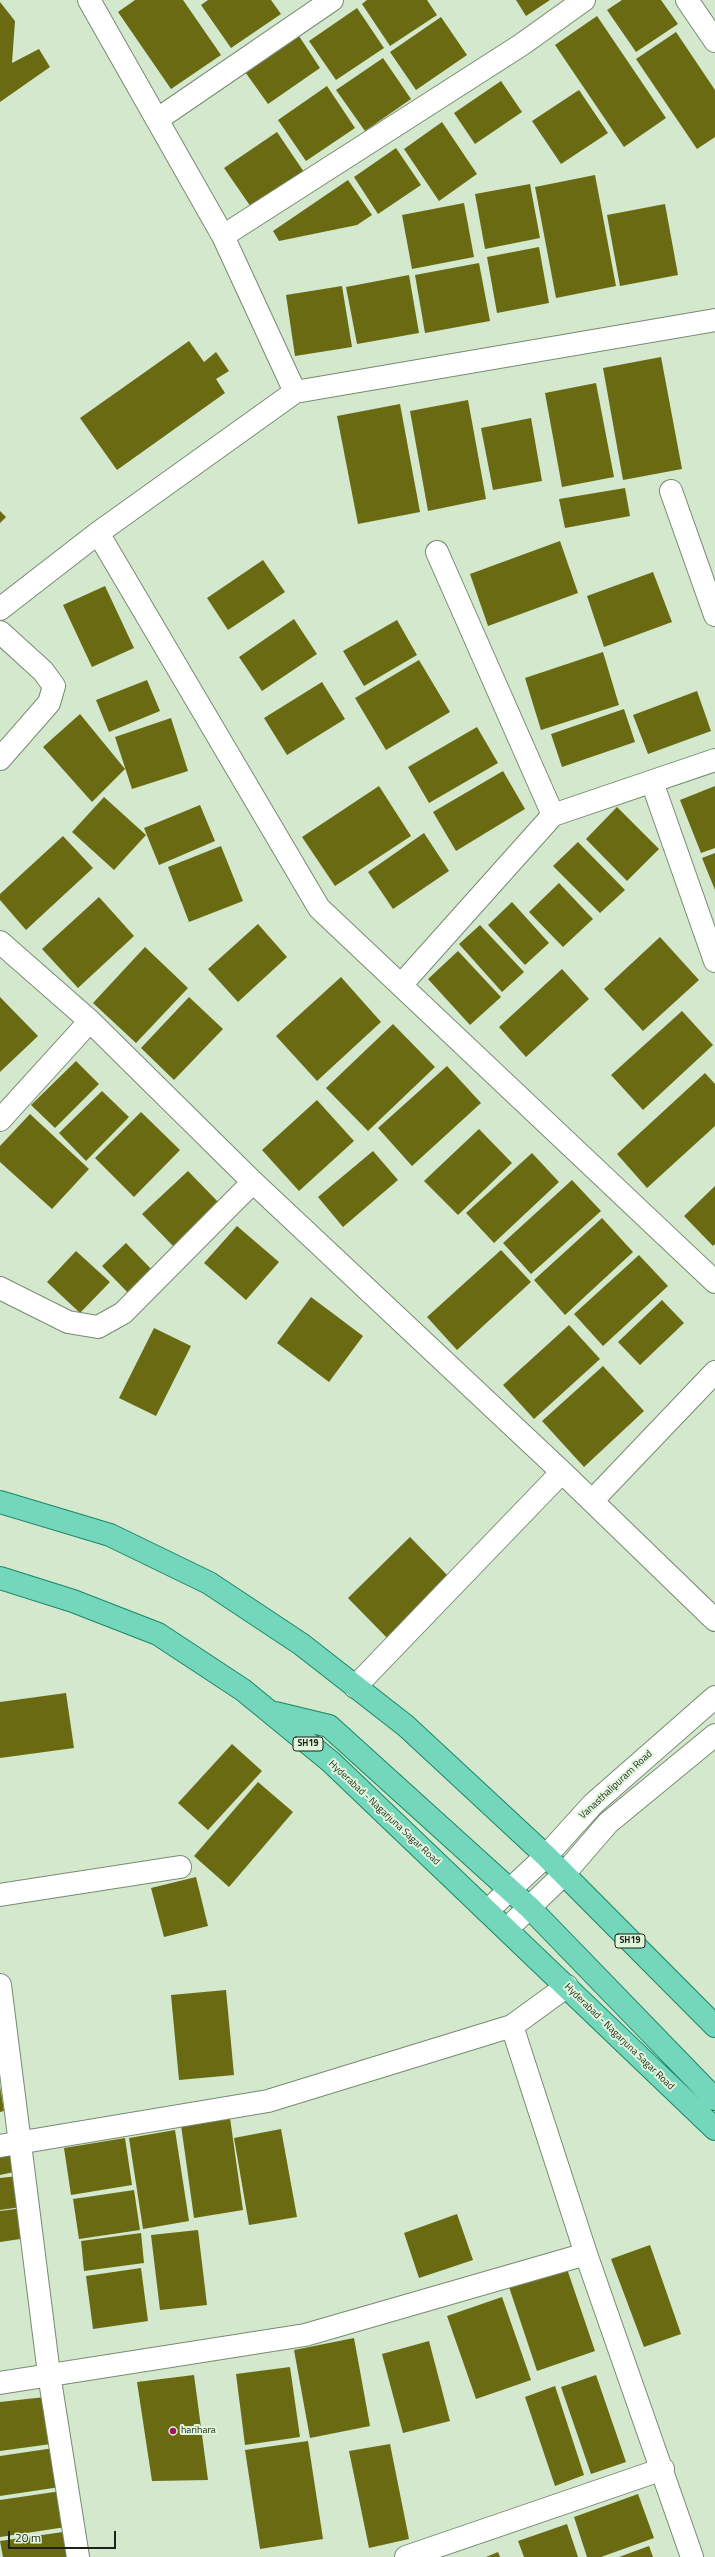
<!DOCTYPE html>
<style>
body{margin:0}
#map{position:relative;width:715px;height:2557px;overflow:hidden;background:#d3e8cd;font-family:"Titillium Web",sans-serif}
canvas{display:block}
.scale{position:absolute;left:8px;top:2531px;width:108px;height:18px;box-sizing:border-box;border:2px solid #1c241a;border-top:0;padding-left:5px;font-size:12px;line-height:14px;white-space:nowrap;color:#1c241a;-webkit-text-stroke:3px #e0f5da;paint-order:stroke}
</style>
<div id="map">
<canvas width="715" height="2557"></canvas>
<div class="scale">20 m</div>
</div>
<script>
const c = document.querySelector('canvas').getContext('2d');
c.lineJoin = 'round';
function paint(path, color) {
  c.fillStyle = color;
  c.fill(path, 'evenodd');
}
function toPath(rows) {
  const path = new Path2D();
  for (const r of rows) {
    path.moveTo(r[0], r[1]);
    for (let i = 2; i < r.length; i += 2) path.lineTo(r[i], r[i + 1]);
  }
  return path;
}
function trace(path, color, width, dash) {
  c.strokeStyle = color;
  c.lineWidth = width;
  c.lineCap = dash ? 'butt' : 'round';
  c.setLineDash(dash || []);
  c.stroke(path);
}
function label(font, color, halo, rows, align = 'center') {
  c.font = font + ' "Titillium Web",sans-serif';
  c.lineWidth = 4;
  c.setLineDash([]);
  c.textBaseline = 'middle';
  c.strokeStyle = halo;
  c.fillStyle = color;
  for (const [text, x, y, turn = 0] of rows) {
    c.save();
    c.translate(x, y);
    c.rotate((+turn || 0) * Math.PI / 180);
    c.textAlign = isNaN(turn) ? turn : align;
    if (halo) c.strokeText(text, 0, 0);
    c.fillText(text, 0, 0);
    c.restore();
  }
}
paint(toPath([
 [135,0,183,0,221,55,171,89,118,12],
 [208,0,271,0,281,14,231,48,201,5],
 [367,0,427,0,437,15,390,46,362,4],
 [516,0,550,0,526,16],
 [622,0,661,0,678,24,636,52,607,10],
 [0,2,15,21,12,63,39,49,50,67,0,102],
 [357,8,384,48,336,80,309,41],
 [597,16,666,118,624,147,555,45],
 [441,17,467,55,416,90,390,52],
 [676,32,715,90,715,137,697,149,636,59],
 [297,33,320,68,268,104,243,69],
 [383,58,411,99,365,131,336,90],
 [501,81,522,112,475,144,454,113],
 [327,86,355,128,306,161,278,120],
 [579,90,608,133,561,164,532,121],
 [442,122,477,174,439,201,404,149],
 [277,132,304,172,251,207,224,168],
 [396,148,421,185,378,214,354,177],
 [595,175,616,286,556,298,535,187],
 [348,180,372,215,357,225,279,241,273,231],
 [530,184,540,238,485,249,475,194],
 [464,203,474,257,412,269,402,215],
 [665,204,678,275,620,286,607,215],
 [539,247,549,303,497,313,487,257],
 [479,263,490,321,425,333,415,275],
 [409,275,419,333,357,344,346,287],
 [342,286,352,347,295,356,286,295],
 [189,341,204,362,216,352,229,371,216,379,225,393,117,470,80,418],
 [661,357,682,469,623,480,603,368],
 [596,383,614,477,562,487,545,393],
 [468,400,486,499,428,511,410,411],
 [400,404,420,512,358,524,337,416],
 [531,418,542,481,493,490,481,428],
 [625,488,630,516,565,528,559,499],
 [0,511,6,517,0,523],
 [560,541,578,593,488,626,470,574],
 [263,560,285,592,228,630,207,598],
 [653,572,672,622,604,647,587,596],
 [105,586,134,648,92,667,63,605],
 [294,619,317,654,262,691,239,657],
 [397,620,417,655,364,686,343,651],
 [603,652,619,705,541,730,525,678],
 [419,660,450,712,386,750,355,698],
 [147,680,160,711,109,732,96,700],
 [322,682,345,719,287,755,264,718],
 [697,691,711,731,648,754,633,715],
 [624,709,635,742,562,767,551,734],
 [80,714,125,769,92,802,43,747],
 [171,718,188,771,132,789,115,737],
 [477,727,498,763,429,803,408,767],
 [503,771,525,809,456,851,433,812],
 [379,786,411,836,335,886,302,837],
 [715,786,715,848,701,853,680,800],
 [104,797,146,835,114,870,72,832],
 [200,805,215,841,159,865,144,828],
 [617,807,659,849,627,881,586,839],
 [424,833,449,871,393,909,368,872],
 [63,836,93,868,26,930,0,900,0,894],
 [578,842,625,890,600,913,553,866],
 [221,846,243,901,189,922,168,867],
 [715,853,715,890,702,858],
 [559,883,593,919,563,947,529,912],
 [99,897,134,936,78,988,42,949],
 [512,902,549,943,525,965,488,925],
 [258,924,287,957,238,1002,208,969],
 [480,925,524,972,502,992,459,944],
 [660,937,699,980,643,1031,604,989],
 [145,947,188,988,136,1043,93,1003],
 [458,951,501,997,470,1025,428,979],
 [562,969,589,999,526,1057,499,1027],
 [341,977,381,1022,317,1081,276,1036],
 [0,997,38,1036,0,1072],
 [189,997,223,1029,174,1080,141,1048],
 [682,1011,713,1045,643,1110,611,1075],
 [393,1024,435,1067,368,1131,326,1088],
 [76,1061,99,1084,55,1128,31,1105],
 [447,1066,481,1103,412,1166,378,1128],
 [705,1073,715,1084,715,1126,647,1188,617,1154],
 [102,1091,129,1117,86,1161,59,1133],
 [317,1100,354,1141,299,1191,262,1150],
 [141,1112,180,1150,134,1197,95,1158],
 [30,1114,89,1169,52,1209,0,1162,0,1146],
 [479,1129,512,1163,458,1215,424,1181],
 [373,1151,398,1180,343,1227,318,1197],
 [532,1153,559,1182,494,1243,466,1213],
 [188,1171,221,1205,175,1248,142,1214],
 [572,1180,601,1211,531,1274,503,1243],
 [715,1186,715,1244,713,1246,684,1216],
 [602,1218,633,1252,565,1315,534,1280],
 [237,1226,279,1262,246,1300,204,1263],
 [126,1243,156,1274,132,1297,102,1266],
 [501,1250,531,1282,457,1350,427,1317],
 [76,1251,110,1282,80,1313,47,1282],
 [639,1255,668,1286,603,1346,574,1314],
 [311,1297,363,1336,329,1382,277,1343],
 [662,1300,684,1323,640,1365,618,1342],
 [569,1325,600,1359,534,1419,503,1385],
 [154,1328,191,1346,156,1416,119,1398],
 [603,1366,644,1411,584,1467,542,1421],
 [410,1537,451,1579,389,1640,348,1598],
 [66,1693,74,1748,0,1758,0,1702],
 [232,1744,262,1771,208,1830,178,1803],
 [258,1782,293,1812,229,1887,194,1856],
 [196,1877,208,1926,164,1937,151,1888],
 [226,1990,234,2075,179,2080,171,1995],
 [0,2086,4,2111,0,2112],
 [230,2118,243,2210,194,2218,181,2125],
 [281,2129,297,2217,249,2225,234,2138],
 [175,2130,189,2221,143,2229,129,2138],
 [125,2138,132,2185,71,2195,64,2148],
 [10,2150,14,2172,0,2175,0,2152],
 [18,2176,21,2207,0,2210,0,2178],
 [134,2190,140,2230,79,2239,73,2199],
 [23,2208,27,2238,0,2242,0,2211],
 [457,2214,473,2260,419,2278,404,2233],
 [198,2230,207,2305,160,2310,151,2235],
 [141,2233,144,2263,84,2271,81,2241],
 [650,2245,681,2334,644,2347,611,2259],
 [566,2266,595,2351,537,2371,509,2287],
 [141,2268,148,2321,93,2329,86,2276],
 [502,2297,531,2380,476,2399,447,2316],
 [354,2338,370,2426,310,2438,294,2350],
 [429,2341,450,2421,403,2433,382,2354],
 [290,2367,300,2437,245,2445,236,2374],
 [194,2375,208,2480,152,2481,137,2382],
 [596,2375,626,2462,591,2474,561,2387],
 [555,2386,584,2475,555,2486,525,2397],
 [45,2397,51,2444,0,2451,0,2402],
 [308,2441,323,2539,260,2549,245,2450],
 [390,2444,409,2539,369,2548,349,2451],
 [54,2448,60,2487,0,2496,0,2456],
 [61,2491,66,2527,0,2537,0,2500],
 [638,2494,654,2538,601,2557,587,2557,574,2517],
 [567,2524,578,2557,524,2557,518,2541],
 [70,2531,74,2557,3,2557,0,2541],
 [649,2546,653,2557,619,2557],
 [498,2552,500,2557,486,2557]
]), '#6a6a13');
const minor = toPath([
 [89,0,223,236,295,392],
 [687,0,715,41],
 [158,119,332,0],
 [223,236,521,45,584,0],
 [671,491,715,615],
 [98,533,319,908,715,1282],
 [437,552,553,815],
 [0,609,98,533,295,392,715,320],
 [0,632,43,671,54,686,49,703,0,759],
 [652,782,715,961],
 [0,942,90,1021,253,1182,562,1472,715,1620],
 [401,985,553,815,715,760],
 [0,1120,90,1021],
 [0,1288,68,1322,98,1327,123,1313,253,1182],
 [592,1501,715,1372],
 [355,1687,562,1472],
 [0,1895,180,1867],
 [487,1911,546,1856,593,1804,715,1697],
 [507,1929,564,1874,608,1823,715,1735],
 [0,1985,49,2374,78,2557],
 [512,2026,567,1986],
 [0,2146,268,2101,512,2026,586,2254,305,2335,0,2383],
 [586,2254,692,2557],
 [406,2557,663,2469]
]);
const major = toPath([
 [0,1502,110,1535,209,1583,301,1644,406,1726,546,1856,715,2026],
 [0,1578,73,1601,158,1634,243,1690,331,1762,715,2129],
 [275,1713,329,1726,530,1908,715,2099]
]);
trace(minor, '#788b72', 24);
trace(major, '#198766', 24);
trace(minor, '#fff', 22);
trace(major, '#74d7bc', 22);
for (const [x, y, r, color] of [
 [173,2431,4,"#9f1562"]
]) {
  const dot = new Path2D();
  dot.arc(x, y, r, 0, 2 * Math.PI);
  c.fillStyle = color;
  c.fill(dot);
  trace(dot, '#e0f5da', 1.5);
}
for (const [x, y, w] of [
 [308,1744,30],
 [630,1941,30]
]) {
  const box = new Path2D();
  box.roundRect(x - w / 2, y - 7, w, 14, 3);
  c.fillStyle = '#e0f5da';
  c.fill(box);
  trace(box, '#1c241a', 1);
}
label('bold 9px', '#1c241a', null, [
 ["SH19",308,1744],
 ["SH19",630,1941]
]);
label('10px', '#1c241a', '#e0f5da', [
 ["Vanasthalipuram Road",616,1785,-43],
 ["Hyderabad - Nagarjuna Sagar Road",384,1813,43],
 ["Hyderabad - Nagarjuna Sagar Road",619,2037,44]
]);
label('10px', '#1c241a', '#e0f5da', [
 ["harihara",181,2431]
], 'left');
</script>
